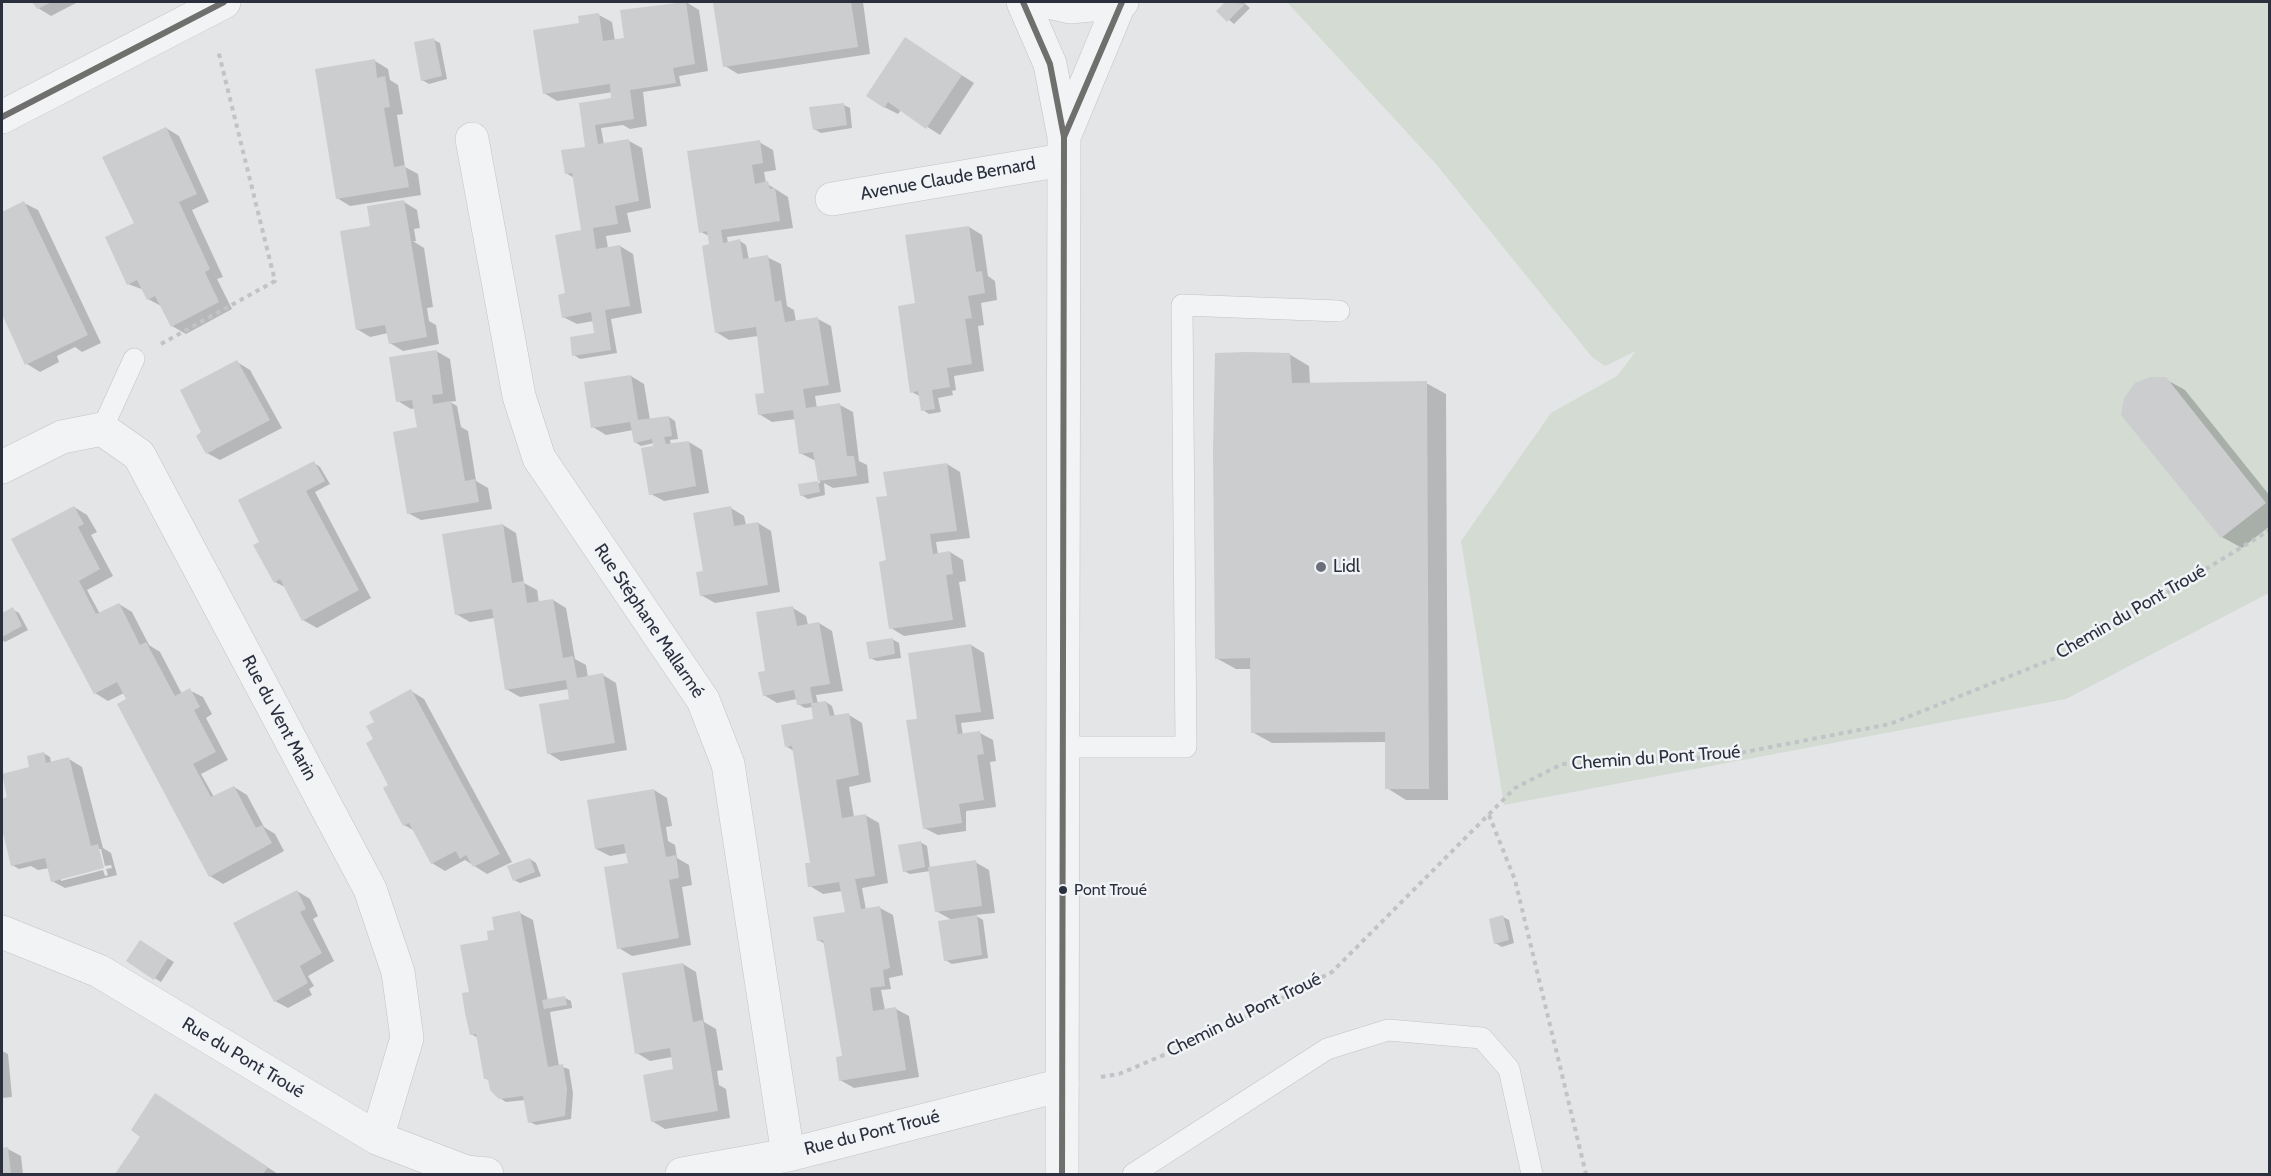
<!DOCTYPE html>
<meta charset="utf-8">
<style>
body{margin:0}
#map{position:relative;width:2271px;height:1176px;overflow:hidden;background:#e3e5e7;font-family:Cabin,sans-serif}
canvas{display:block}
.frame{position:absolute;inset:0;border:3px solid #2b303f;pointer-events:none}
</style>
<div id="map">
<canvas width="2271" height="1176"></canvas>
<div class="frame"></div>
</div>
<script>
const c = document.querySelector('canvas').getContext('2d');
c.lineJoin = 'round';
function paint(path, color) {
  c.fillStyle = color;
  c.fill(path, 'evenodd');
}
function toPath(rows) {
  const path = new Path2D();
  for (const r of rows) {
    path.moveTo(r[0], r[1]);
    for (let i = 2; i < r.length; i += 2) path.lineTo(r[i], r[i + 1]);
  }
  return path;
}
function trace(path, color, width, dash) {
  c.strokeStyle = color;
  c.lineWidth = width;
  c.lineCap = dash ? 'butt' : 'round';
  c.setLineDash(dash || []);
  c.stroke(path);
}
function label(font, color, halo, rows, align = 'center') {
  c.font = font + ' Cabin,sans-serif';
  c.lineWidth = 5;
  c.setLineDash([]);
  c.textBaseline = 'middle';
  c.strokeStyle = halo;
  c.fillStyle = color;
  for (const [text, x, y, turn = 0] of rows) {
    c.save();
    c.translate(x, y);
    c.rotate((+turn || 0) * Math.PI / 180);
    c.textAlign = isNaN(turn) ? turn : align;
    if (halo) c.strokeText(text, 0, 0);
    c.fillText(text, 0, 0);
    c.restore();
  }
}
paint(toPath([
 [1287,2,2269,2,2269,593,2066,699,1504,805,1461,541,1551,413,1617,376,1636,351,1605,366,1592,357,1436,164]
]), '#d3dbd3');
paint(toPath([
 [34,2,78,2,51,16,38,8],
 [686,2,699,10,708,71,679,76,681,86,643,92,647,126,630,129,623,125,601,128,604,145,629,141,642,148,651,208,627,213,631,232,606,236,608,248,620,246,633,254,642,313,611,319,617,353,580,359,574,355,596,334,594,321,577,324,563,317,583,232,574,178,566,173,587,148,581,104,611,100,613,92,557,101,544,93,581,24,599,15,612,22,615,41,626,39,621,12],
 [738,2,863,2,870,54,738,74,725,66,715,4],
 [1227,2,1243,2,1250,8,1234,24,1218,11],
 [434,40,440,43,447,79,429,84,422,80],
 [918,47,974,83,940,135,901,110,898,114,884,107],
 [375,61,388,69,390,80,398,85,403,114,397,115,405,167,418,174,421,195,350,206,337,198],
 [844,105,850,108,852,128,821,133,814,129],
 [166,128,179,136,209,202,192,210,223,277,217,279,232,309,186,334,172,326,163,307,148,299,144,290,128,284,136,224],
 [759,142,773,150,776,170,764,172,766,183,788,197,793,228,727,237,728,243,740,241,746,245,749,260,767,257,781,264,787,306,794,310,796,322,818,319,831,326,841,392,815,396,817,408,840,405,853,412,859,461,867,465,869,483,833,488,824,483,825,495,808,499,801,495,800,485,820,483,816,461,800,453,796,419,772,422,759,414,766,394,758,336,729,340,716,332,713,246,709,236,701,232],
 [404,202,417,210,420,228,414,229,416,241,413,241,424,248,433,307,427,308,429,321,436,325,439,344,403,351,390,343,388,333,370,337,357,329,372,227],
 [24,203,38,210,101,343,82,352,75,347,57,356,59,362,40,372,27,364,2,311,2,214],
 [969,227,982,235,988,276,995,281,997,300,981,303,984,325,978,326,984,371,954,376,956,390,952,391,953,395,938,398,941,412,929,414,923,410,921,397,912,392,917,305],
 [436,351,450,359,456,401,450,402,457,406,461,427,468,431,476,481,488,488,492,509,421,520,408,513,422,429,415,408,411,409,398,401],
 [1289,354,1309,366,1310,384,1426,383,1446,394,1448,800,1406,800,1387,788,1386,742,1272,743,1252,732,1252,669,1236,669,1216,658],
 [237,362,250,370,282,428,220,460,207,453,203,433],
 [631,376,644,384,650,420,669,417,675,421,678,439,670,440,671,445,689,442,702,450,709,493,664,501,651,494,654,443,641,446,635,442,633,430,606,435,593,427],
 [2165,379,2185,390,2270,496,2270,526,2242,548,2222,537,2123,414],
 [314,463,320,467,330,484,315,492,371,598,317,628,303,620,287,588,275,582,261,542],
 [947,464,960,472,970,538,936,542,938,554,950,552,963,560,966,581,959,582,966,627,904,636,891,628,888,497],
 [74,507,87,515,97,532,91,535,113,576,87,590,100,614,119,604,132,612,149,645,160,652,182,694,189,690,203,697,212,714,206,718,228,760,201,774,214,797,234,787,247,795,264,827,275,834,284,851,223,884,210,876,124,693,108,701,95,693,13,540],
 [731,508,744,516,746,525,758,523,771,531,780,592,715,603,701,595,705,572],
 [503,525,516,533,524,583,537,590,539,603,553,600,566,608,575,659,586,665,588,678,603,675,616,683,627,750,561,761,548,753,571,700,569,689,520,697,506,689,494,618,470,622,456,614],
 [793,608,806,616,808,625,819,623,832,631,843,691,816,695,818,704,826,702,832,706,835,717,849,715,862,723,871,782,849,787,854,817,865,815,879,823,888,883,862,888,866,910,880,908,893,915,903,975,889,978,891,989,881,990,885,1010,896,1009,909,1016,919,1077,854,1088,840,1080,844,1057,825,944,818,940,846,913,842,891,823,894,810,886,812,864,794,751,787,747,818,720,813,707,805,708,798,704,797,699,777,703,764,695,767,672],
 [12,609,19,613,28,630,5,642,2,640,2,615],
 [892,639,899,643,901,658,877,661,870,658],
 [971,645,984,653,994,719,961,723,963,735,980,733,993,740,996,761,990,762,996,807,966,811,966,831,938,835,924,828,918,720],
 [411,691,424,699,512,862,487,874,465,860,445,871,432,863,415,831,404,825,376,739,375,722],
 [43,753,50,757,51,763,69,759,82,767,103,848,111,853,117,875,65,888,52,881,49,868,38,870,31,866,19,869,12,865,2,823,2,800,9,798],
 [98,849,101,849,105,866,111,865,112,868,106,869,108,875,105,876,103,870,61,881,61,877],
 [654,790,667,798,672,826,666,827,668,841,675,845,677,858,689,865,692,885,682,887,691,945,632,956,619,948,630,864,627,853,610,856,596,849],
 [920,842,927,846,930,868,975,862,989,870,995,913,975,915,983,920,988,958,952,964,945,960,952,920,936,911,930,871,910,874,904,871],
 [530,859,536,863,541,876,520,883,514,880],
 [297,891,310,899,318,916,313,919,334,961,308,976,314,986,309,989,312,995,288,1008,275,1001],
 [520,913,533,920,548,1001,565,998,571,1001,572,1008,550,1012,559,1066,569,1069,573,1093,571,1119,536,1125,530,1122,525,1100,506,1102,495,1095,491,1082,485,1078,478,1038,471,1034,470,993,490,942,496,931],
 [1503,917,1509,920,1514,943,1502,947,1495,943],
 [140,942,174,962,161,982,128,961],
 [683,964,696,972,704,1022,716,1029,723,1070,717,1071,719,1085,726,1089,730,1118,665,1129,652,1121,675,1070,672,1057,650,1061,637,1053],
 [2,1051,8,1054,12,1097,2,1098],
 [168,1103,278,1174,117,1173],
 [2,1149,8,1149,21,1156,23,1174,2,1174]
]), '#0003');
paint(toPath([
 [32,2,52,2,37,9],
 [686,2,695,64,673,68,676,83,630,90,634,119,595,125,598,144,629,139,639,201,615,206,618,224,593,228,596,249,620,245,630,306,605,310,611,350,572,356,570,337,594,333,591,312,562,318,558,295,565,293,555,235,581,230,572,173,565,174,561,150,585,147,579,103,611,98,610,84,543,94,533,30,579,23,578,16,599,13,603,41,624,38,620,10],
 [726,2,851,2,858,47,723,67,713,3],
 [1225,2,1245,4,1227,22,1216,11],
 [905,37,962,75,926,129,888,102,884,108,866,96],
 [434,38,442,76,421,81,414,42],
 [375,59,377,78,385,76,390,107,384,108,394,167,405,165,409,187,336,199,315,69],
 [844,103,847,125,813,130,809,107],
 [166,127,197,194,179,202,210,269,205,272,219,302,171,327,155,296,147,300,137,280,127,285,105,237,134,223,102,157],
 [760,140,763,163,752,165,755,184,768,181,770,189,775,188,780,221,721,230,723,243,740,239,743,259,768,255,775,302,781,300,785,322,818,317,829,385,803,389,806,408,840,403,847,456,854,456,857,476,818,481,820,492,800,496,798,484,818,481,813,452,799,454,793,410,758,415,755,394,764,393,756,327,715,333,702,246,709,244,707,231,699,233,687,151],
 [404,200,427,337,389,344,385,325,356,330,340,231,370,226,367,206],
 [24,201,88,335,25,365,2,314,2,212],
 [969,226,976,272,982,271,985,293,968,296,972,318,965,319,972,364,947,368,950,387,932,390,935,409,921,411,918,391,910,393,898,306,915,303,905,235],
 [437,350,443,394,432,395,433,404,451,401,465,481,475,479,479,502,407,514,393,432,417,427,412,400,396,402,389,357],
 [1247,352,1290,353,1292,383,1427,381,1429,789,1385,789,1385,732,1251,733,1250,658,1215,659,1213,450,1215,353],
 [237,360,270,420,206,454,196,436,201,432,180,390],
 [631,375,638,420,669,416,672,436,664,437,666,444,689,441,696,486,649,495,641,448,653,446,652,439,634,443,630,422,591,428,584,382],
 [2151,377,2166,377,2266,503,2221,538,2121,415,2124,398,2135,383],
 [314,461,325,481,306,491,359,590,302,621,280,579,274,583,253,545,259,542,238,500],
 [947,463,957,531,930,534,933,554,950,551,953,574,946,575,953,620,889,629,879,562,886,560,876,497,887,496,883,472],
 [74,506,84,524,78,527,100,569,79,581,96,614,119,603,140,645,146,642,175,696,190,688,200,707,194,710,216,752,193,764,211,797,234,786,256,828,262,825,272,843,209,877,117,704,126,699,117,682,94,694,11,539],
 [731,506,734,526,758,522,768,585,700,596,696,572,703,571,693,513],
 [503,524,512,583,524,581,527,603,553,599,563,658,573,656,577,678,603,673,615,743,547,754,539,704,569,699,566,680,505,690,492,609,455,615,442,534],
 [793,606,797,626,819,622,830,684,810,687,813,703,826,701,830,716,849,713,859,775,836,780,842,818,866,814,875,876,855,879,861,909,880,906,890,968,883,970,885,986,870,988,873,1011,896,1007,906,1070,839,1081,836,1057,842,1056,823,940,817,941,813,917,845,912,839,882,808,887,805,863,810,863,792,746,785,747,781,725,813,719,811,703,797,705,794,690,763,696,758,672,765,671,756,612],
 [13,607,22,626,2,637,2,613],
 [893,638,895,654,869,659,866,642],
 [971,644,981,712,955,715,958,734,980,731,984,754,977,755,984,800,959,804,962,823,923,829,906,720,917,719,908,653],
 [411,689,500,854,473,867,466,855,460,859,456,851,431,864,409,823,403,826,383,788,388,785,366,743,373,739,366,726,374,722,369,712],
 [44,752,46,763,69,757,91,846,98,844,104,868,51,882,45,858,11,866,2,829,2,799,7,797,2,774,29,767,27,756],
 [654,789,666,857,676,855,679,878,669,880,679,938,617,949,604,867,628,863,624,844,595,849,587,800],
 [921,841,925,867,903,872,898,845],
 [530,858,535,872,513,881,507,866],
 [976,860,982,906,935,912,928,867],
 [297,890,306,909,300,912,322,953,300,966,308,983,274,1002,233,923],
 [520,911,548,1067,563,1064,567,1089,565,1116,528,1123,523,1096,499,1099,490,1090,488,1079,484,1079,476,1034,470,1035,465,1013,462,993,469,992,460,945,488,940,487,931,494,930,492,917],
 [977,915,982,955,944,961,938,921],
 [1503,915,1509,940,1494,944,1489,919],
 [140,940,168,958,154,980,126,961],
 [683,963,693,1022,703,1020,718,1111,651,1122,643,1075,673,1069,670,1048,635,1054,622,973],
 [565,996,567,1005,544,1009,542,1000],
 [155,1093,268,1167,263,1174,115,1174,140,1137,131,1130],
 [8,1147,11,1174,2,1174,2,1148]
]), '#cbcdcf');
const service = toPath([
 [102,429,134,359],
 [1062,747,1186,747,1182,305,1339,311],
 [1133,1174,1327,1049,1388,1030,1482,1038,1509,1069,1532,1174]
]);
const minor = toPath([
 [472,139,519,396,539,458,703,700,728,764,788,1155],
 [832,199,1063,160],
 [2,467,62,437,102,429,139,455,370,889,398,972,407,1038,377,1138],
 [2,932,99,971,377,1138,466,1172,487,1174],
 [682,1174,788,1155,1062,1085]
]);
const tertiary = toPath([
 [1023,2,1050,64,1064,137,1062,1174],
 [1048,2,1070,7,1122,2],
 [2,117,224,2],
 [1064,137,1120,2]
]);
trace(service, '#c1c3c5', 22);
trace(minor, '#c1c3c5', 34);
trace(tertiary, '#c1c3c5', 34);
trace(toPath([
 [161,344,275,281,218,50],
 [1489,815,1515,880,1586,1174],
 [1101,1077,1119,1074,1213,1034,1332,972,1515,788,1562,764,1719,757,1890,724,2068,653,2270,530]
]), '#c2c3c7', 4, [4.5, 4.5]);
trace(service, '#f2f3f4', 21);
trace(minor, '#f2f3f4', 33);
trace(tertiary, '#f2f3f4', 33);
trace(toPath([
 [1023,2,1050,64,1064,137,1064,152],
 [2,117,224,2],
 [1062,1174,1064,137,1122,2]
]), '#6f6f6e', 6);
for (const [x, y, r, color] of [
 [1321,567,6,"#6b6f7a"],
 [1063,890,5,"#2b303f"]
]) {
  const dot = new Path2D();
  dot.arc(x, y, r, 0, 2 * Math.PI);
  c.fillStyle = color;
  c.fill(dot);
  trace(dot, '#f1f3f6', 2);
}
label('16px', '#2b303f', '#f1f3f6', [
 ["Pont Troué",1074,890]
], 'left');
label('18px', '#2b303f', '#f1f3f6', [
 ["Avenue Claude Bernard",948,179,-10],
 ["Chemin du Pont Troué",2131,612,-30],
 ["Rue Stéphane Mallarmé",649,621,56],
 ["Rue du Vent Marin",279,718,62],
 ["Chemin du Pont Troué",1656,758,-4],
 ["Chemin du Pont Troué",1244,1015,-26],
 ["Rue du Pont Troué",243,1058,31],
 ["Rue du Pont Troué",872,1133,-14]
]);
label('18px', '#2b303f', '#f1f3f6', [
 ["Lidl",1333,567]
], 'left');
</script>
